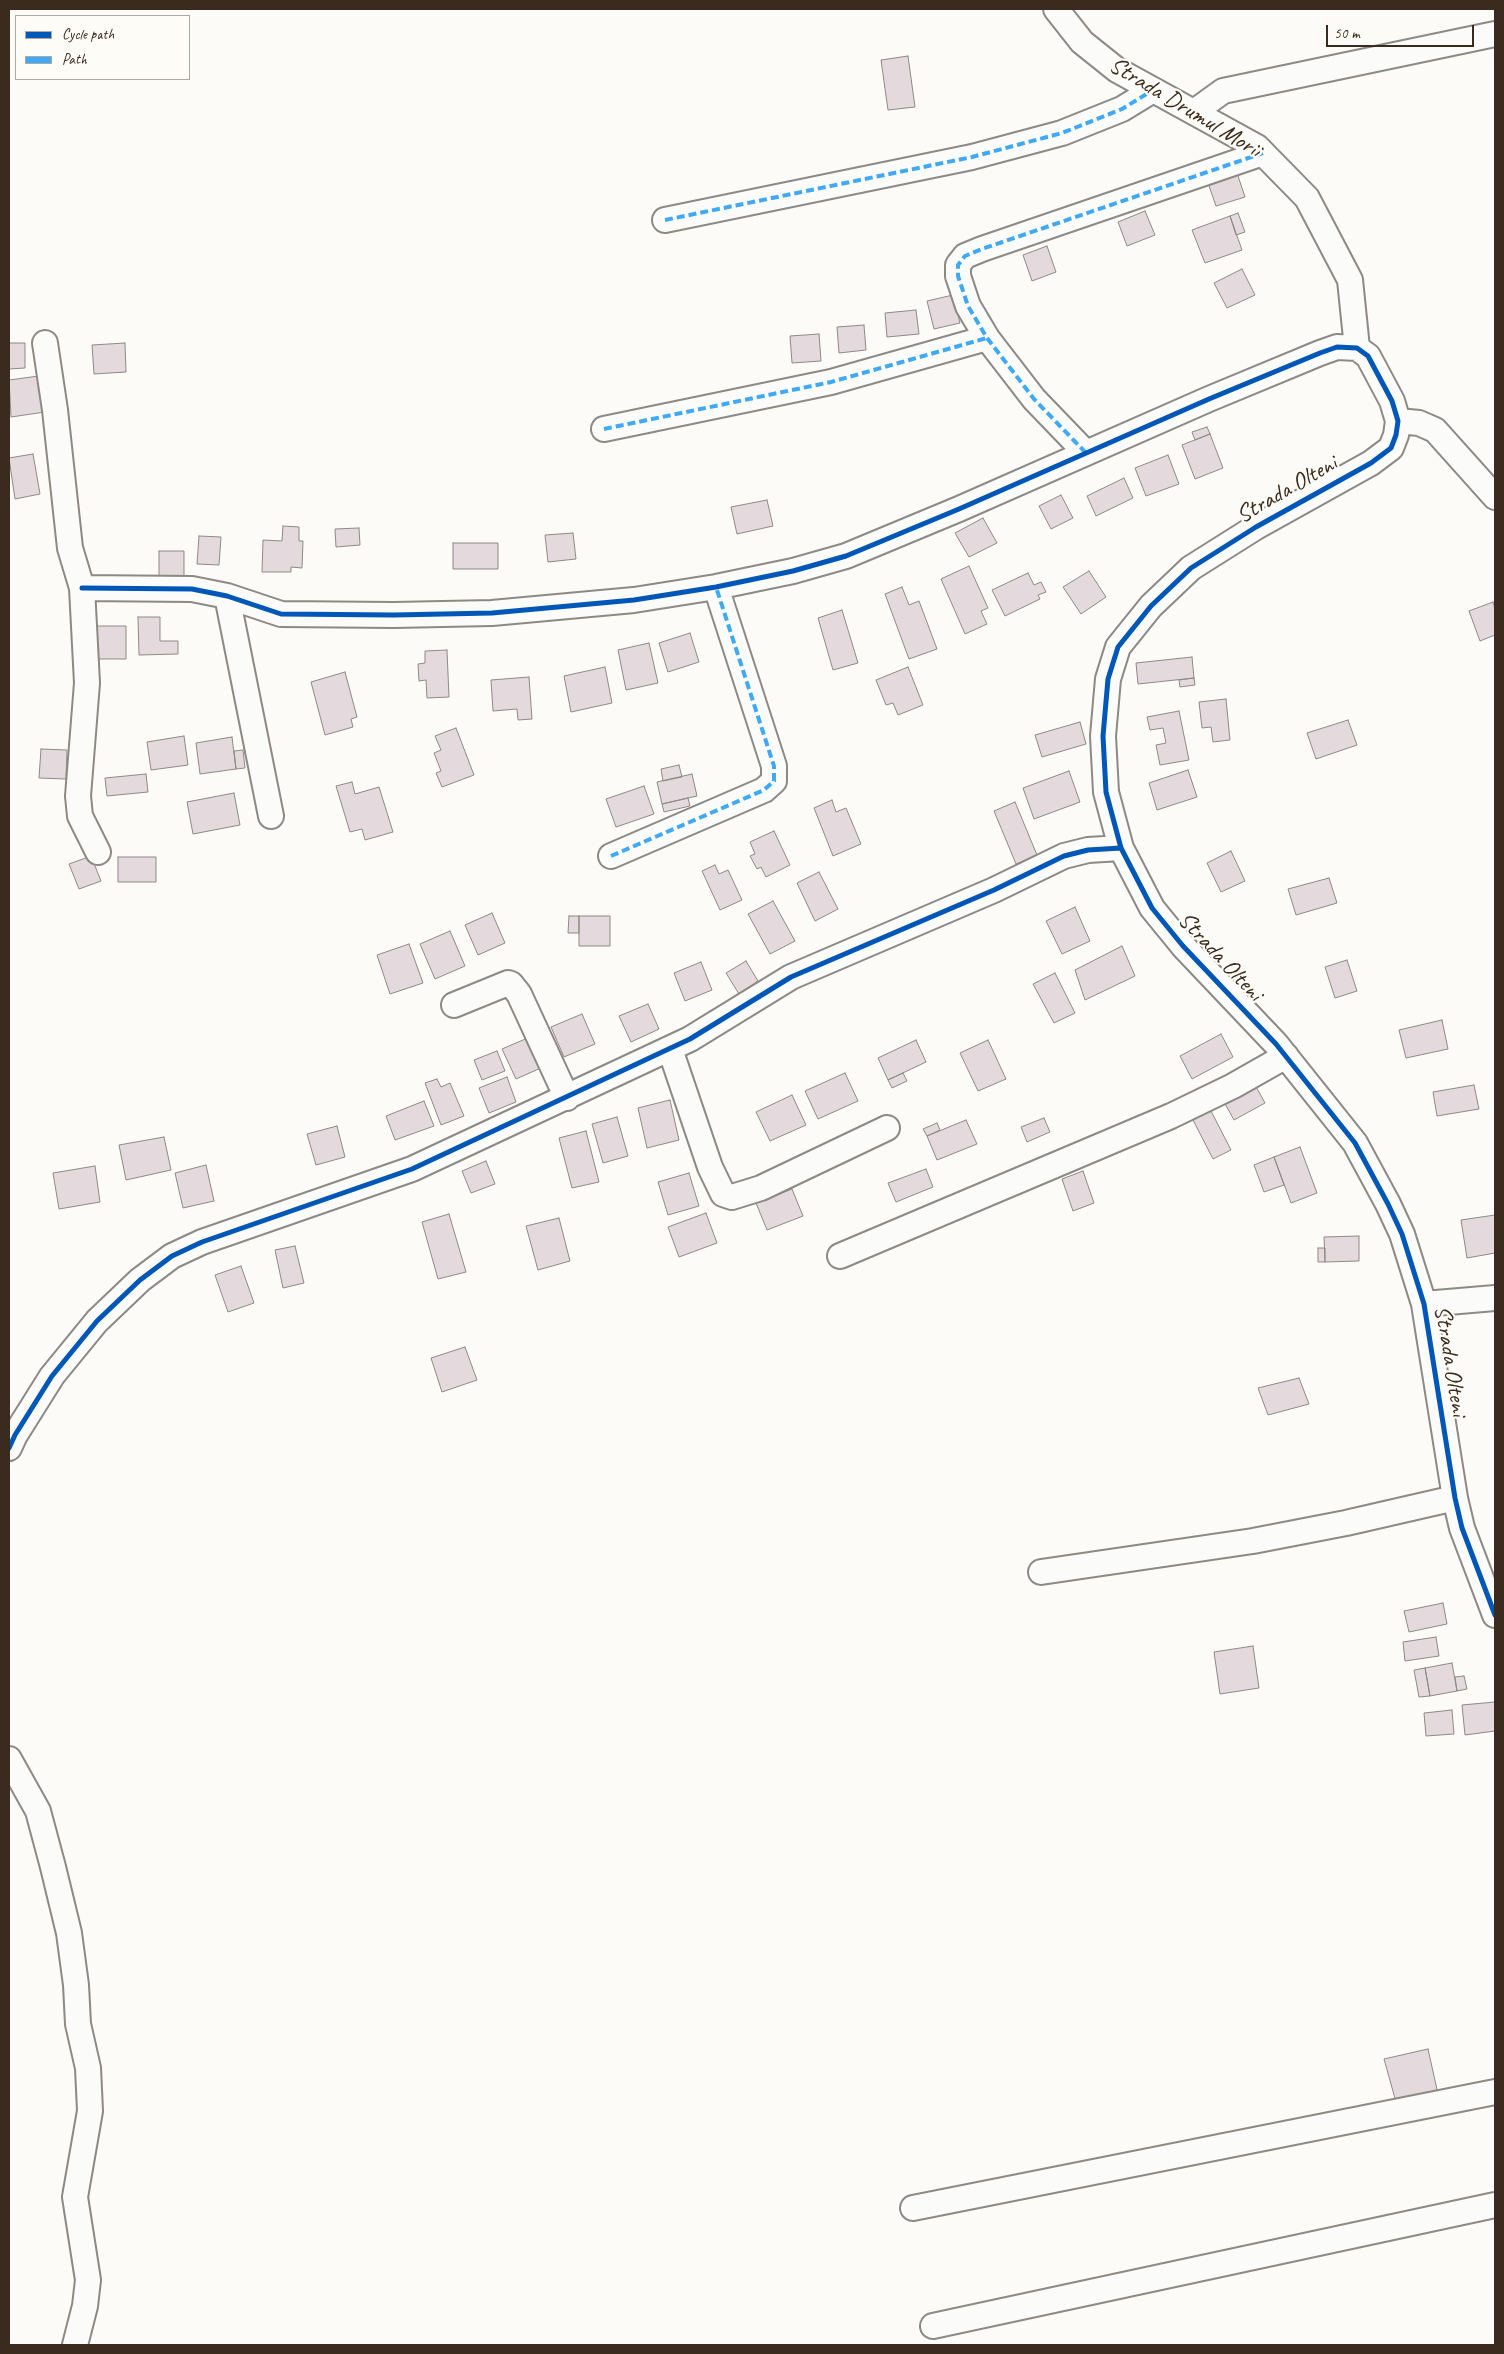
<!DOCTYPE html>
<style>
body{margin:0}
#map{position:relative;width:1504px;height:2354px;overflow:hidden;background:#fcfbf8;font-family:Caveat,sans-serif}
canvas{display:block}
.frame{position:absolute;inset:0;border:10px solid #3b2a1e;pointer-events:none}
.legend{position:absolute;left:15px;top:15px;width:175px;height:65px;box-sizing:border-box;background:#fdfcf7;border:1px solid #afa8a0;margin:0;padding:6px 9px;list-style:none;font-size:15px;color:#3b2a1e}
.legend li{display:flex;align-items:center;gap:10px;height:25px}
.legend b{width:25px;border:1px solid #afa8a0}
.scale{position:absolute;left:1326px;top:25px;width:148px;height:22px;box-sizing:border-box;border:2px solid #3b2a1e;border-top:0;padding-left:6px;font-size:15px;line-height:18px;white-space:nowrap;color:#3b2a1e;-webkit-text-stroke:4px #fdfcf7;paint-order:stroke}
</style>
<div id="map">
<canvas width="1504" height="2354"></canvas>
<div class="frame"></div>
<ul class="legend">
<li><b style="height:6px;background:#0057b8"></b>Cycle path</li>
<li><b style="height:6px;background:#3fa9f5"></b>Path</li>
</ul>
<div class="scale">50 m</div>
</div>
<script>
const c = document.querySelector('canvas').getContext('2d');
c.lineJoin = 'round';
function paint(path, color) {
  c.fillStyle = color;
  c.fill(path, 'evenodd');
}
function toPath(rows) {
  const path = new Path2D();
  for (const r of rows) {
    path.moveTo(r[0], r[1]);
    for (let i = 2; i < r.length; i += 2) path.lineTo(r[i], r[i + 1]);
  }
  return path;
}
function trace(path, color, width, dash) {
  c.strokeStyle = color;
  c.lineWidth = width;
  c.lineCap = dash ? 'butt' : 'round';
  c.setLineDash(dash || []);
  c.stroke(path);
}
function label(font, color, halo, rows, align = 'center') {
  c.font = font + ' Caveat,sans-serif';
  c.lineWidth = 4.5;
  c.setLineDash([]);
  c.textBaseline = 'middle';
  c.strokeStyle = halo;
  c.fillStyle = color;
  for (const [text, x, y, turn = 0] of rows) {
    c.save();
    c.translate(x, y);
    c.rotate((+turn || 0) * Math.PI / 180);
    c.textAlign = isNaN(turn) ? turn : align;
    if (halo) c.strokeText(text, 0, 0);
    c.fillText(text, 0, 0);
    c.restore();
  }
}
const building = toPath([
 [908,56,915,107,888,110,881,60,908,56],
 [1237,173,1245,197,1216,206,1208,183,1237,173],
 [1145,211,1155,235,1127,246,1118,222,1145,211],
 [1238,213,1245,232,1236,235,1230,216,1238,213],
 [1230,216,1242,250,1205,263,1192,230,1230,216],
 [1047,246,1056,272,1032,281,1023,255,1047,246],
 [1242,269,1255,295,1227,308,1214,283,1242,269],
 [953,295,960,323,934,329,927,301,953,295],
 [916,310,919,334,887,337,885,313,916,310],
 [864,325,866,350,839,353,837,327,864,325],
 [819,334,821,361,792,363,790,336,819,334],
 [9,343,25,343,25,368,9,369,9,343],
 [125,343,126,372,94,374,92,345,125,343],
 [39,376,45,412,11,417,9,380,39,376],
 [1207,427,1210,434,1195,440,1192,432,1207,427],
 [1210,434,1223,468,1195,479,1182,445,1210,434],
 [33,454,40,494,15,499,9,458,33,454],
 [1168,455,1179,484,1146,496,1135,468,1168,455],
 [1124,478,1133,498,1096,516,1087,496,1124,478],
 [1061,495,1073,518,1051,529,1039,506,1061,495],
 [767,500,773,526,737,534,731,507,767,500],
 [983,518,997,543,969,557,955,533,983,518],
 [283,526,299,527,299,541,303,541,302,568,291,567,291,572,262,572,263,540,282,541,283,526],
 [359,528,360,545,336,547,335,529,359,528],
 [573,533,576,559,548,562,545,535,573,533],
 [199,536,221,537,219,565,197,564,199,536],
 [453,543,498,543,498,569,453,569,453,543],
 [159,551,184,551,184,577,159,577,159,551],
 [969,566,988,608,981,611,987,624,965,634,941,579,969,566],
 [1089,571,1106,597,1081,614,1063,587,1089,571],
 [1028,573,1034,585,1041,582,1046,592,1038,595,1040,599,1005,616,992,590,1028,573],
 [902,587,909,605,919,601,937,649,909,659,885,594,902,587],
 [1493,602,1495,609,1495,635,1480,641,1469,611,1493,602],
 [842,610,858,663,833,670,818,618,842,610],
 [138,617,160,617,160,641,178,641,178,654,139,655,138,617],
 [97,626,126,626,126,659,97,659,97,626],
 [690,633,699,662,668,672,659,643,690,633],
 [649,643,658,683,626,690,618,650,649,643],
 [447,650,449,697,427,698,426,680,419,681,418,664,425,663,425,651,447,650],
 [1192,657,1194,678,1138,684,1136,663,1192,657],
 [605,667,612,703,571,712,564,676,605,667],
 [908,667,923,705,898,715,893,703,886,705,876,680,908,667],
 [345,672,357,717,351,719,353,727,325,735,311,682,345,672],
 [529,677,532,719,518,720,517,709,493,711,491,680,529,677],
 [1194,678,1195,685,1180,687,1179,680,1194,678],
 [1226,699,1230,740,1213,742,1211,727,1202,728,1199,702,1226,699],
 [1179,711,1189,760,1160,765,1156,745,1166,743,1163,728,1150,730,1147,717,1179,711],
 [1348,720,1357,745,1316,759,1307,733,1348,720],
 [1080,722,1086,744,1042,757,1035,735,1080,722],
 [456,728,474,775,442,787,436,773,441,771,434,753,441,750,435,736,456,728],
 [184,736,188,765,151,770,147,742,184,736],
 [232,737,236,769,200,774,196,743,232,737],
 [41,749,67,750,66,779,39,778,41,749],
 [243,750,245,768,236,769,234,751,243,750],
 [679,765,682,777,663,781,661,769,679,765],
 [1188,770,1197,797,1157,810,1149,783,1188,770],
 [1069,771,1080,802,1034,819,1023,788,1069,771],
 [146,774,148,792,107,796,105,778,146,774],
 [692,774,697,796,662,804,657,782,692,774],
 [352,782,355,794,379,787,393,832,365,840,362,829,350,832,336,786,352,782],
 [644,786,654,814,616,827,606,799,644,786],
 [234,793,240,825,193,834,187,802,234,793],
 [688,798,690,806,664,812,662,804,688,798],
 [832,800,836,812,846,808,861,844,833,856,814,808,832,800],
 [1015,802,1037,855,1016,864,994,811,1015,802],
 [774,831,790,865,766,877,761,867,757,869,750,856,755,854,750,842,774,831],
 [1231,851,1245,881,1221,892,1207,863,1231,851],
 [91,856,101,881,79,889,69,864,91,856],
 [118,857,156,857,156,882,118,882,118,857],
 [715,865,719,874,728,870,742,900,720,910,702,871,715,865],
 [819,872,838,909,815,921,797,883,819,872],
 [1329,878,1337,903,1296,915,1288,889,1329,878],
 [773,901,795,941,770,954,748,914,773,901],
 [1075,907,1090,941,1062,954,1046,921,1075,907],
 [492,913,505,943,478,955,465,925,492,913],
 [569,916,579,916,579,933,568,933,569,916],
 [579,916,610,916,610,946,579,946,579,916],
 [450,931,465,966,435,979,420,944,450,931],
 [409,944,423,983,390,994,377,955,409,944],
 [1122,946,1135,976,1085,1000,1075,970,1122,946],
 [1347,960,1357,991,1335,998,1325,967,1347,960],
 [746,961,758,981,739,994,726,973,746,961],
 [701,962,712,990,685,1001,674,973,701,962],
 [1055,973,1075,1013,1054,1023,1033,984,1055,973],
 [648,1004,659,1029,631,1042,619,1016,648,1004],
 [582,1014,595,1044,564,1057,551,1027,582,1014],
 [1442,1020,1448,1049,1406,1058,1399,1030,1442,1020],
 [1221,1034,1233,1057,1192,1079,1180,1056,1221,1034],
 [530,1037,543,1067,516,1079,502,1049,530,1037],
 [916,1040,926,1062,888,1080,878,1058,916,1040],
 [988,1040,1006,1079,978,1091,960,1053,988,1040],
 [497,1051,505,1071,482,1080,474,1060,497,1051],
 [845,1073,858,1101,818,1119,805,1091,845,1073],
 [903,1073,907,1081,892,1088,888,1080,903,1073],
 [507,1077,516,1102,489,1113,479,1088,507,1077],
 [437,1079,441,1087,450,1083,464,1116,441,1125,425,1083,437,1079],
 [1254,1083,1265,1103,1234,1120,1223,1100,1254,1083],
 [1474,1085,1479,1109,1437,1116,1433,1092,1474,1085],
 [792,1095,806,1125,770,1141,756,1112,792,1095],
 [670,1100,679,1140,647,1148,638,1108,670,1100],
 [424,1101,434,1126,395,1140,386,1116,424,1101],
 [1210,1109,1231,1150,1213,1159,1192,1118,1210,1109],
 [617,1117,628,1156,603,1163,592,1124,617,1117],
 [1044,1118,1050,1132,1027,1142,1021,1127,1044,1118],
 [966,1120,977,1144,937,1160,927,1136,966,1120],
 [937,1123,940,1130,927,1136,923,1129,937,1123],
 [337,1126,345,1157,316,1165,307,1134,337,1126],
 [586,1131,599,1182,572,1188,559,1138,586,1131],
 [164,1137,171,1170,126,1180,119,1145,164,1137],
 [1300,1147,1317,1193,1291,1203,1274,1157,1300,1147],
 [1274,1157,1284,1185,1264,1192,1254,1165,1274,1157],
 [486,1161,495,1184,471,1193,462,1171,486,1161],
 [206,1165,214,1201,183,1208,175,1173,206,1165],
 [95,1166,100,1202,59,1209,53,1173,95,1166],
 [926,1169,933,1187,896,1202,888,1183,926,1169],
 [1083,1171,1094,1203,1073,1211,1062,1179,1083,1171],
 [689,1173,699,1206,668,1215,658,1182,689,1173],
 [792,1189,803,1216,767,1230,756,1203,792,1189],
 [706,1213,717,1243,679,1257,668,1227,706,1213],
 [449,1214,466,1272,438,1279,422,1222,449,1214],
 [1495,1215,1495,1253,1467,1258,1461,1220,1495,1215],
 [559,1218,570,1261,538,1270,526,1226,559,1218],
 [1359,1236,1359,1261,1325,1262,1324,1237,1359,1236],
 [295,1246,304,1283,283,1288,275,1250,295,1246],
 [1318,1248,1325,1248,1325,1262,1318,1262,1318,1248],
 [241,1266,254,1303,228,1312,215,1275,241,1266],
 [465,1347,477,1380,442,1392,431,1358,465,1347],
 [1299,1378,1309,1404,1268,1415,1258,1388,1299,1378],
 [1443,1603,1447,1624,1409,1632,1404,1611,1443,1603],
 [1436,1637,1439,1656,1405,1661,1403,1642,1436,1637],
 [1253,1646,1259,1688,1220,1694,1214,1652,1253,1646],
 [1452,1663,1457,1691,1430,1696,1425,1668,1452,1663],
 [1425,1668,1430,1696,1419,1697,1414,1670,1425,1668],
 [1464,1676,1467,1689,1457,1691,1455,1677,1464,1676],
 [1495,1702,1495,1731,1465,1735,1462,1705,1495,1702],
 [1452,1710,1454,1734,1426,1736,1424,1713,1452,1710],
 [1428,2049,1438,2094,1396,2102,1384,2059,1428,2049]
]);
paint(building, '#e4d9dc');
trace(building, '#8d8985', 1);
const minor = toPath([
 [1056,9,1082,42,1117,70,1257,147,1307,198,1350,280,1357,348],
 [1194,112,1223,91,1495,34],
 [665,220,972,157,1062,133,1122,109,1153,90],
 [45,343,55,410,70,548,82,588,87,683,78,796,80,816,98,852],
 [1398,421,1419,423,1435,430,1495,497],
 [604,429,831,382,987,338],
 [1086,453,1034,399,987,338,968,306,958,276,958,265,965,256,982,249,1263,153],
 [82,588,192,589,227,596,281,614,394,615,492,613,634,600,716,587,793,571,846,556,959,509,1209,399,1320,353,1337,347,1357,348,1368,356,1392,401,1398,421,1396,435,1391,448,1371,463,1256,527,1191,568,1151,606,1118,647,1108,679,1103,736,1106,792,1121,848,1152,908,1183,946,1276,1044,1355,1143,1388,1204,1402,1234,1424,1304,1455,1498,1462,1528,1495,1615],
 [227,596,271,816],
 [611,856,764,790,774,781,774,766,716,587],
 [454,1005,508,983,511,984,519,994,567,1098],
 [670,1049,710,1167,723,1194,732,1197,761,1188,887,1128],
 [840,1256,1171,1116,1233,1086,1286,1056],
 [1424,1304,1495,1298],
 [9,1448,15,1435,52,1376,97,1321,140,1280,172,1256,202,1242,412,1169,690,1039,791,977,994,890,1064,856,1088,850,1121,848],
 [1041,1572,1253,1541,1346,1523,1455,1498],
 [9,1759,38,1811,53,1867,69,1933,76,1985,78,2024,88,2068,90,2111,75,2197,88,2280,85,2306,75,2345],
 [913,2208,1495,2092],
 [933,2326,1495,2205]
]);
trace(minor, '#8d8985', 28);
trace(minor, '#fbfbf9', 24);
trace(toPath([
 [665,220,972,157,1062,133,1122,109,1153,90],
 [604,429,831,382,987,338],
 [1086,453,1034,399,987,338,968,306,958,276,958,265,965,256,982,249,1263,153],
 [611,856,764,790,774,781,774,766,716,587]
]), '#3fa9f5', 4, [8, 4]);
trace(toPath([
 [82,588,192,589,227,596,281,614,394,615,492,613,634,600,716,587,793,571,846,556,959,509,1209,399,1320,353,1337,347,1357,348,1368,356,1392,401,1398,421,1396,435,1391,448,1371,463,1256,527,1191,568,1151,606,1118,647,1108,679,1103,736,1106,792,1121,848,1152,908,1183,946,1276,1044,1355,1143,1388,1204,1402,1234,1424,1304,1455,1498,1462,1528,1495,1615],
 [9,1448,15,1435,52,1376,97,1321,140,1280,172,1256,202,1242,412,1169,690,1039,791,977,994,890,1064,856,1088,850,1121,848]
]), '#0057b8', 5);
label('24px', '#3b2a1e', '#fdfcf7', [
 ["Strada Drumul Morii",1185,108,31],
 ["Strada Olteni",1287,490,-30],
 ["Strada Olteni",1220,957,47],
 ["Strada Olteni",1450,1361,81]
]);
</script>
